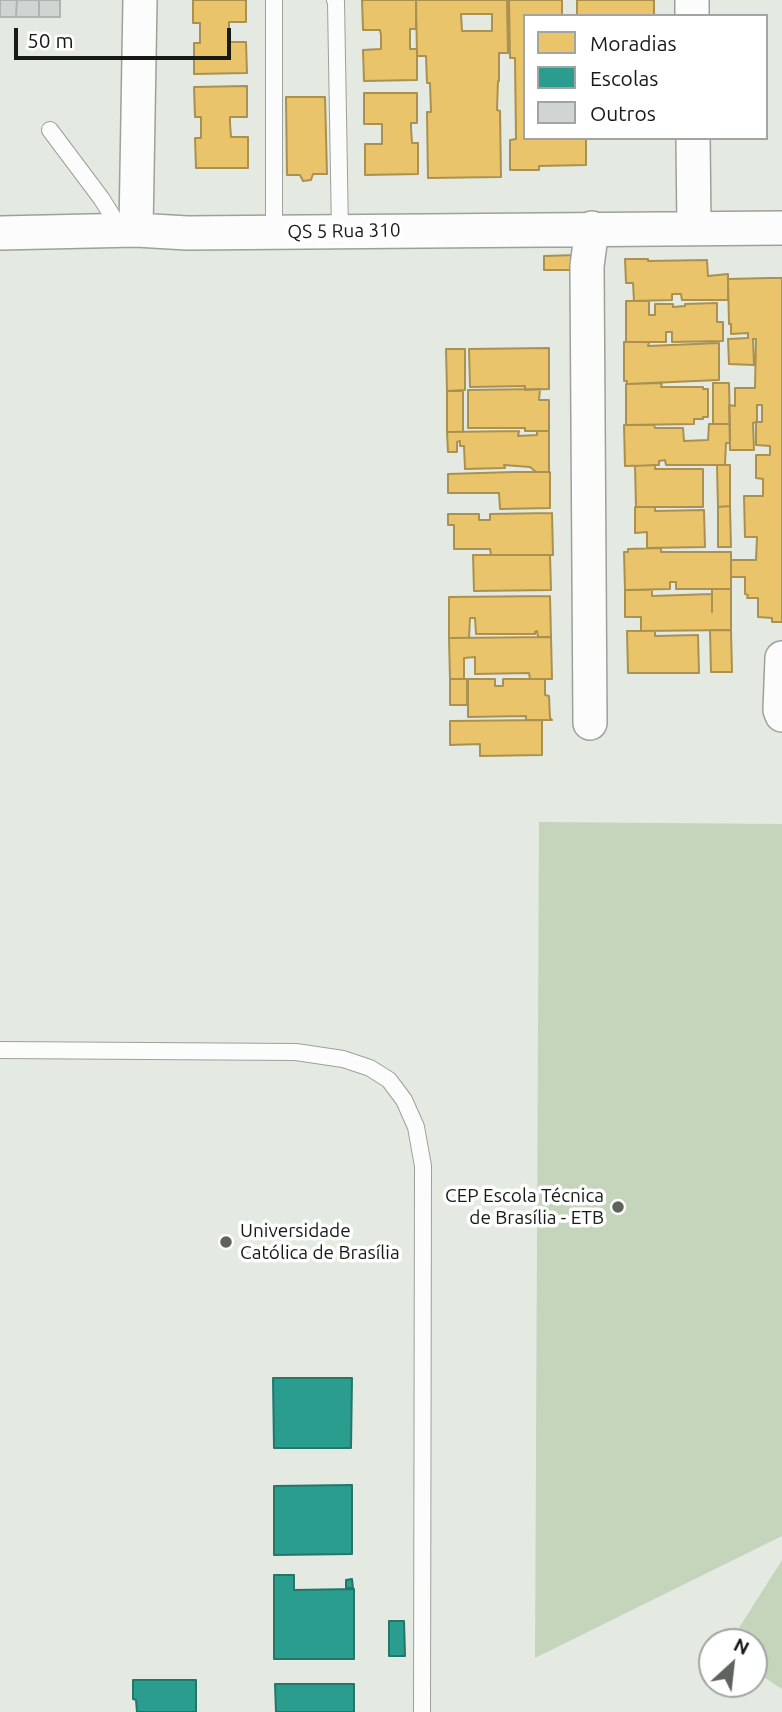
<!DOCTYPE html>
<meta charset="utf-8">
<style>
body{margin:0}
#map{position:relative;width:782px;height:1712px;overflow:hidden;background:#e4eae2;font-family:Ubuntu,sans-serif}
canvas{display:block}
.legend{position:absolute;left:523px;top:14px;width:245px;height:126px;box-sizing:border-box;background:#fff;border:2px solid #a2a4a2;margin:0;padding:9px 12px;list-style:none;font-size:21px;color:#171b16}
.legend li{display:flex;align-items:center;gap:14px;height:35px}
.legend b{width:35px;border:2px solid #a2a4a2}
.north{position:absolute;left:698px;top:1628px;width:70px;height:70px;box-sizing:border-box;background:#fff;border:2px solid #a2a4a2;border-radius:50%;rotate:27deg;font-size:19px;font-weight:700;line-height:28px;text-align:center;color:#171b16}
.north::after{content:'';display:block;margin:auto;width:24px;height:32px;background:#5f635d;clip-path:polygon(50% 0,100% 100%,50% 72%,0 100%)}
.scale{position:absolute;left:14px;top:28px;width:217px;height:32px;box-sizing:border-box;border:4px solid #171b16;border-top:0;padding-left:9px;font-size:21px;line-height:24px;white-space:nowrap;color:#171b16;-webkit-text-stroke:5px #fff;paint-order:stroke}
</style>
<div id="map">
<canvas width="782" height="1712"></canvas>
<ul class="legend">
<li><b style="height:19px;background:#e9c46a"></b>Moradias</li>
<li><b style="height:19px;background:#2a9d8f"></b>Escolas</li>
<li><b style="height:19px;background:#d0d5d4"></b>Outros</li>
</ul>
<div class="north">N</div>
<div class="scale">50 m</div>
</div>
<script>
const c = document.querySelector('canvas').getContext('2d');
c.lineJoin = 'round';
function paint(path, color) {
  c.fillStyle = color;
  c.fill(path, 'evenodd');
}
function toPath(rows) {
  const path = new Path2D();
  for (const r of rows) {
    path.moveTo(r[0], r[1]);
    for (let i = 2; i < r.length; i += 2) path.lineTo(r[i], r[i + 1]);
  }
  return path;
}
function trace(path, color, width, dash) {
  c.strokeStyle = color;
  c.lineWidth = width;
  c.lineCap = dash ? 'butt' : 'round';
  c.setLineDash(dash || []);
  c.stroke(path);
}
function label(font, color, halo, rows, align = 'center') {
  c.font = font + ' Ubuntu,sans-serif';
  c.lineWidth = 7;
  c.setLineDash([]);
  c.textBaseline = 'middle';
  c.strokeStyle = halo;
  c.fillStyle = color;
  for (const [text, x, y, turn = 0] of rows) {
    c.save();
    c.translate(x, y);
    c.rotate((+turn || 0) * Math.PI / 180);
    c.textAlign = isNaN(turn) ? turn : align;
    if (halo) c.strokeText(text, 0, 0);
    c.fillText(text, 0, 0);
    c.restore();
  }
}
paint(toPath([
 [539,822,782,824,782,1536,535,1658],
 [782,1560,782,1689,754,1671,754,1642,730,1642]
]), '#c4d5bc');
const homes = toPath([
 [193,0,246,0,246,22,229,22,229,42,246,42,247,73,194,74,194,43,200,43,200,23,193,23,193,0],
 [362,0,416,0,416,29,410,29,410,49,417,49,417,80,364,81,363,50,381,49,381,35,380,30,363,30,362,0],
 [416,0,507,0,508,53,499,53,499,81,498,81,497,110,500,111,501,177,428,178,427,112,431,112,430,83,427,83,426,56,417,56,416,0],
 [461,14,492,14,492,31,462,31,461,14],
 [509,0,562,0,562,16,525,16,525,138,586,138,586,165,539,166,539,170,510,170,510,140,516,139,515,58,510,58,509,0],
 [577,0,654,0,654,16,577,16,577,0],
 [247,86,247,117,230,117,230,123,231,137,248,137,248,168,196,168,195,138,201,138,201,117,195,117,194,87,247,86],
 [364,93,417,93,417,123,411,123,411,128,412,143,418,143,418,174,365,175,365,144,382,144,382,124,364,124,364,93],
 [286,97,325,97,327,174,313,174,311,180,303,181,300,175,287,175,286,97],
 [576,255,575,270,544,270,544,256,576,255],
 [625,259,648,259,648,261,707,260,708,276,728,274,728,300,682,300,681,294,672,294,672,300,634,301,633,283,626,283,625,259],
 [769,278,782,278,782,622,772,622,772,618,758,617,758,598,747,598,748,595,745,594,745,577,731,577,731,560,756,560,757,537,745,537,744,496,763,496,763,479,756,478,756,455,770,455,770,446,756,445,756,422,753,423,754,450,730,450,729,405,735,406,735,388,755,388,756,339,753,339,754,365,729,364,728,339,748,338,748,333,731,334,731,324,729,324,728,279,769,278],
 [757,405,762,405,762,422,757,422,757,405],
 [626,301,649,301,649,315,655,315,655,304,673,304,673,307,685,306,685,304,717,303,717,322,723,322,723,341,672,342,672,332,666,332,666,342,626,342,626,301],
 [624,342,649,342,648,346,719,343,719,380,627,384,627,381,624,381,624,342],
 [549,348,549,389,525,390,525,386,470,387,469,349,549,348],
 [446,349,465,349,465,390,447,391,446,349],
 [662,383,661,387,703,387,703,389,708,389,708,417,703,417,703,419,694,419,694,424,626,425,626,384,662,383],
 [713,383,729,383,730,424,713,424,713,383],
 [540,389,539,400,549,400,549,431,525,431,525,428,468,428,468,390,540,389],
 [447,391,463,391,463,432,447,432,447,391],
 [709,424,730,424,730,443,726,443,725,465,666,465,665,460,659,461,659,465,625,466,624,425,654,425,655,428,683,428,684,441,708,440,709,424],
 [519,431,518,436,537,435,537,431,549,431,549,472,536,472,530,467,504,465,505,468,465,469,464,446,460,446,460,441,457,442,457,452,448,452,447,432,519,431],
 [655,465,655,469,703,469,703,507,636,507,635,466,655,465],
 [717,465,730,465,730,506,718,507,717,465],
 [514,472,550,472,550,508,500,509,499,493,448,493,448,474,514,472],
 [730,506,731,547,718,547,718,507,730,506],
 [635,507,655,507,655,511,704,510,705,547,647,548,647,532,635,533,635,507],
 [552,513,553,555,491,555,490,549,454,549,454,525,448,525,448,514,479,514,479,520,490,520,490,514,552,513],
 [661,548,661,552,731,552,731,589,676,589,676,582,670,582,670,589,625,590,624,552,628,552,628,549,661,548],
 [473,555,550,555,551,590,474,591,473,555],
 [712,589,731,589,731,630,641,631,641,617,625,617,625,590,652,590,652,596,712,594,712,612,712,589],
 [550,596,551,637,538,637,537,631,535,632,535,634,476,634,475,618,470,618,469,638,449,638,449,597,550,596],
 [710,630,731,630,732,672,711,672,710,630],
 [627,631,655,631,655,636,698,635,699,673,628,673,627,631],
 [551,637,552,679,530,679,529,673,475,674,475,657,464,658,464,679,450,679,449,638,551,637],
 [450,679,467,679,467,705,450,705,450,679],
 [468,679,495,679,495,686,503,686,503,679,545,679,545,695,549,696,550,718,552,720,526,720,526,716,468,717,468,679],
 [542,720,542,755,480,756,480,744,450,745,450,721,542,720]
]);
paint(homes, '#e9c46a');
trace(homes, '#aa9151', 2);
const schools = toPath([
 [273,1378,352,1378,351,1448,274,1448,273,1378],
 [352,1485,352,1554,274,1555,274,1486,352,1485],
 [274,1575,294,1575,294,1590,354,1589,354,1659,274,1659,274,1575],
 [352,1579,353,1588,346,1588,346,1580,352,1579],
 [389,1621,404,1621,405,1656,389,1656,389,1621],
 [133,1680,196,1680,196,1712,137,1712,136,1700,133,1699,133,1680],
 [275,1684,354,1684,354,1712,276,1712,275,1684]
]);
paint(schools, '#2a9d8f');
trace(schools, '#24766b', 2);
const building = toPath([
 [0,0,17,0,16,17,0,17,0,0],
 [17,0,39,0,39,17,16,17,17,0],
 [39,0,60,0,60,17,39,17,39,0]
]);
paint(building, '#d0d5d4');
trace(building, '#afb4b3', 2);
const service = toPath([
 [274,0,274,232],
 [335,0,336,2,340,231],
 [50,130,101,198,113,217,116,231],
 [0,1050,296,1052,343,1059,370,1068,389,1080,404,1100,416,1127,423,1166,422,1712]
]);
const minor = toPath([
 [140,0,136,230,187,233,782,228],
 [692,0,692,16],
 [693,138,694,228],
 [0,233,136,230],
 [782,658,780,710,782,715],
 [590,723,587,266,592,228]
]);
trace(service, '#9ca19a', 18);
trace(minor, '#9ca19a', 36);
trace(service, '#fbfcfb', 16);
trace(minor, '#fbfcfb', 33);
for (const [x, y, r, color] of [
 [618,1207,7,"#5f635d"],
 [226,1242,7,"#5f635d"]
]) {
  const dot = new Path2D();
  dot.arc(x, y, r, 0, 2 * Math.PI);
  c.fillStyle = color;
  c.fill(dot);
  trace(dot, '#fff', 2.5);
}
label('19px', '#171b16', '#fff', [
 ["QS 5 Rua 310",344,231,-1]
]);
label('19px', '#171b16', '#fff', [
 ["CEP Escola Técnica",604,1196],
 ["de Brasília - ETB",604,1218],
 ["Universidade",240,1231,"left"],
 ["Católica de Brasília",240,1253,"left"]
], 'right');
</script>
